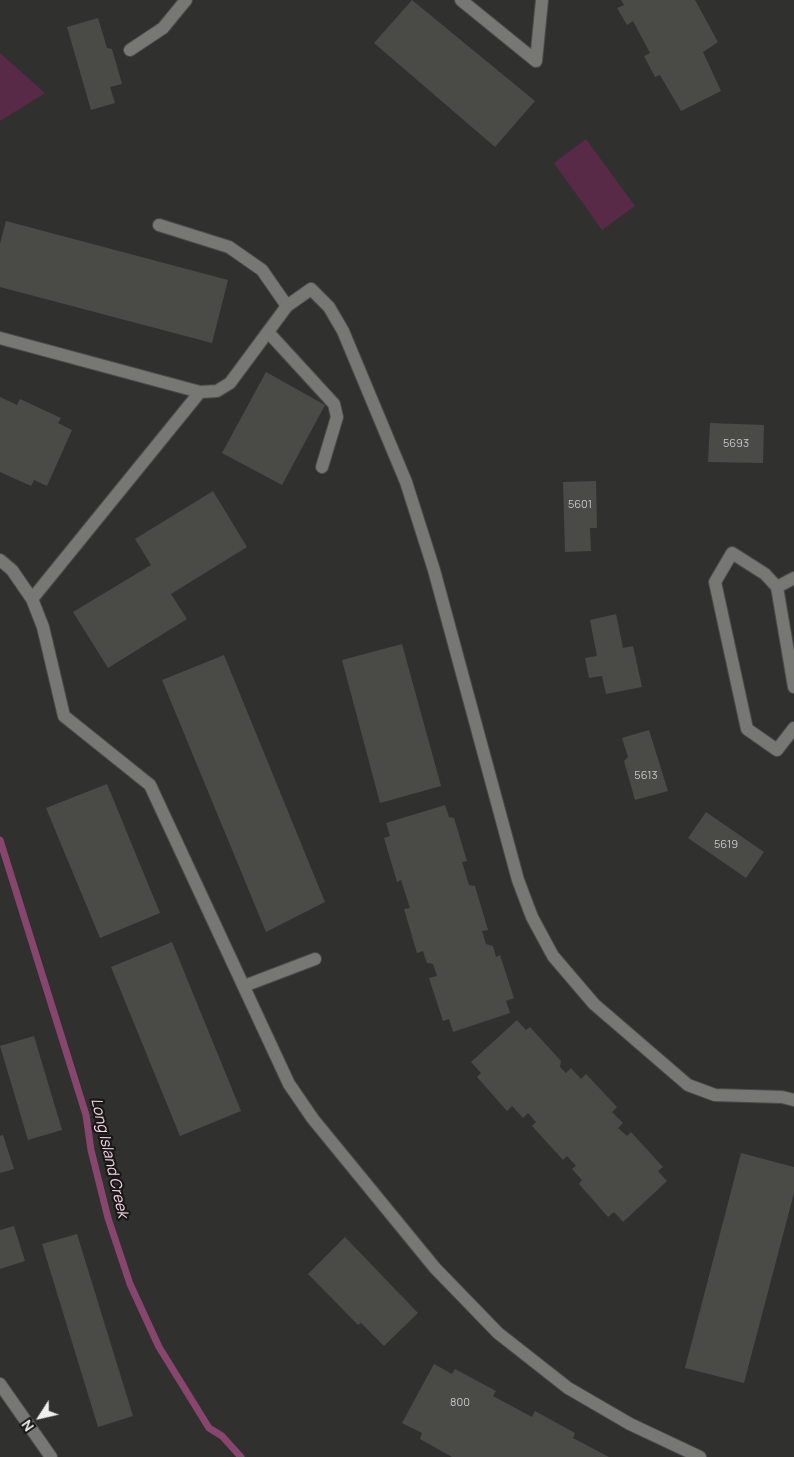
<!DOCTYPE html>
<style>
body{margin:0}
#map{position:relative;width:794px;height:1457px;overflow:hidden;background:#30312e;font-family:Manrope,sans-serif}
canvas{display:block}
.north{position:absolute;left:15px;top:1392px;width:50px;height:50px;-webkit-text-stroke:4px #181917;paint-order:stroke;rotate:235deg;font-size:14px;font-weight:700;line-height:20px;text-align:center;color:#f0f1ef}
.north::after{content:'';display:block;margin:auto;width:18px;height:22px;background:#f0f1ef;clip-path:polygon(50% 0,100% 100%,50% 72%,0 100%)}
</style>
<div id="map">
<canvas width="794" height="1457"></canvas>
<div class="north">N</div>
</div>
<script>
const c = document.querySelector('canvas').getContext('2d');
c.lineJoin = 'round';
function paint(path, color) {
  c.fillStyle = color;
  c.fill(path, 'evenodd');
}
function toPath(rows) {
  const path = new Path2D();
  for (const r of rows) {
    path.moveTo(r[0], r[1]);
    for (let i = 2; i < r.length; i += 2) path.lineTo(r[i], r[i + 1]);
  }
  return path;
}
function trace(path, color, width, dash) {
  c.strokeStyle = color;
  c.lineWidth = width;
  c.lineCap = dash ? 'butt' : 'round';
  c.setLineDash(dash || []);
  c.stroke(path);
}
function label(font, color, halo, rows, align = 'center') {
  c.font = font + ' Manrope,sans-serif';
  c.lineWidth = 4.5;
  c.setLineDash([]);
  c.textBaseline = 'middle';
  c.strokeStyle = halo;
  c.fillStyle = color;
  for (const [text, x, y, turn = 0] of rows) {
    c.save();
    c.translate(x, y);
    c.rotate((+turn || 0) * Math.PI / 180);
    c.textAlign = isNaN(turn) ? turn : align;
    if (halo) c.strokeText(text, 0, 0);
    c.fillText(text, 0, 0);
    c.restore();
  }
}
paint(toPath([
 [0,53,45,93,0,121],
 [586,139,635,206,602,230,554,163]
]), '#592948');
trace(toPath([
 [0,840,86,1115,91,1150,108,1218,130,1284,159,1347,209,1428,222,1436,241,1457]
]), '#88466f', 7);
paint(toPath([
 [412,0,535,101,495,147,374,43],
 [621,0,695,0,718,42,703,52,721,91,681,111,660,75,655,77,644,56,650,53,633,21,627,25,617,8,624,5],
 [98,18,107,48,112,49,122,84,110,87,115,103,91,110,67,27],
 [6,221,228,280,212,343,0,287,0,244],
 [266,372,325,405,282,485,222,453],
 [0,397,17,405,20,399,61,418,58,423,72,430,47,486,34,480,31,486,0,472],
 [710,423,764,425,763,463,708,462],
 [596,481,597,528,590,528,591,551,565,552,563,482],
 [213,491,247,547,171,594,187,619,108,668,73,612,151,565,135,539],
 [616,614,623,648,633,646,642,687,606,694,602,676,589,678,585,658,597,656,590,620],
 [402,644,441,786,380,803,342,660],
 [224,655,325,902,266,932,162,680],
 [649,730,668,791,635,800,624,761,628,757,622,738],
 [107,784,160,913,100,938,46,808],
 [445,805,449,817,454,818,467,861,462,862,469,885,475,886,488,930,482,931,486,944,493,946,496,957,500,955,514,998,506,1001,510,1013,453,1032,449,1019,443,1021,429,978,437,976,433,964,427,963,423,951,417,953,404,909,410,908,401,880,397,882,384,838,390,836,386,823],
 [706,812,764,852,746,878,688,838],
 [172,942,241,1111,180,1136,111,967],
 [517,1020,526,1030,530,1027,561,1061,560,1067,566,1073,571,1068,581,1079,586,1074,617,1107,612,1112,623,1123,618,1128,627,1136,631,1132,663,1167,658,1171,667,1181,623,1222,614,1212,608,1217,579,1184,582,1180,572,1169,576,1166,567,1156,563,1160,532,1126,536,1122,528,1113,523,1118,512,1106,507,1111,477,1077,481,1073,471,1062],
 [34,1036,62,1130,28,1140,0,1046],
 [3,1135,14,1169,0,1173,0,1136],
 [741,1153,794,1167,794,1193,744,1383,685,1368],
 [14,1226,25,1261,0,1269,0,1230],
 [77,1234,133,1416,98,1427,42,1244],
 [345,1237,418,1313,384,1346,361,1323,358,1325,308,1274],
 [434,1364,452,1374,455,1369,496,1391,493,1396,532,1417,535,1411,575,1433,573,1438,609,1457,452,1457,420,1439,422,1433,402,1423]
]), '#4a4b47');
const lane = toPath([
 [159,225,229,247,262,270,287,306],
 [268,332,334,404,337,417,322,467],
 [244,986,315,959]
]);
const street = toPath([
 [461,0,536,61],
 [130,50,163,28,186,0],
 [536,61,542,0],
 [0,338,200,392],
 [0,560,12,570,32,599,43,627,64,716,150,785,289,1084,313,1119,435,1268,498,1333,568,1388,630,1424,700,1457],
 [777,587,794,578],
 [32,599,200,392,217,391,230,383,287,306,311,289,329,307,343,331,406,482,434,570,518,880,532,917,553,956,594,1004,688,1085,715,1095,782,1097,794,1100],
 [794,687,777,587,765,574,732,553,715,582,747,729,777,750,794,728],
 [0,1384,51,1457]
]);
trace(lane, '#4c4d4a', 14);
trace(street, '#4c4d4a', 14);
trace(lane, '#777874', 12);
trace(street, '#777874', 12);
label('11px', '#c6c8c5', null, [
 ["5693",736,444],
 ["5601",580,505],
 ["5613",646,776],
 ["5619",726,845],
 ["800",460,1403]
]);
label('italic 15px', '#fbd3e9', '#181917', [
 ["Long Island Creek",109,1158,77]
]);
</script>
